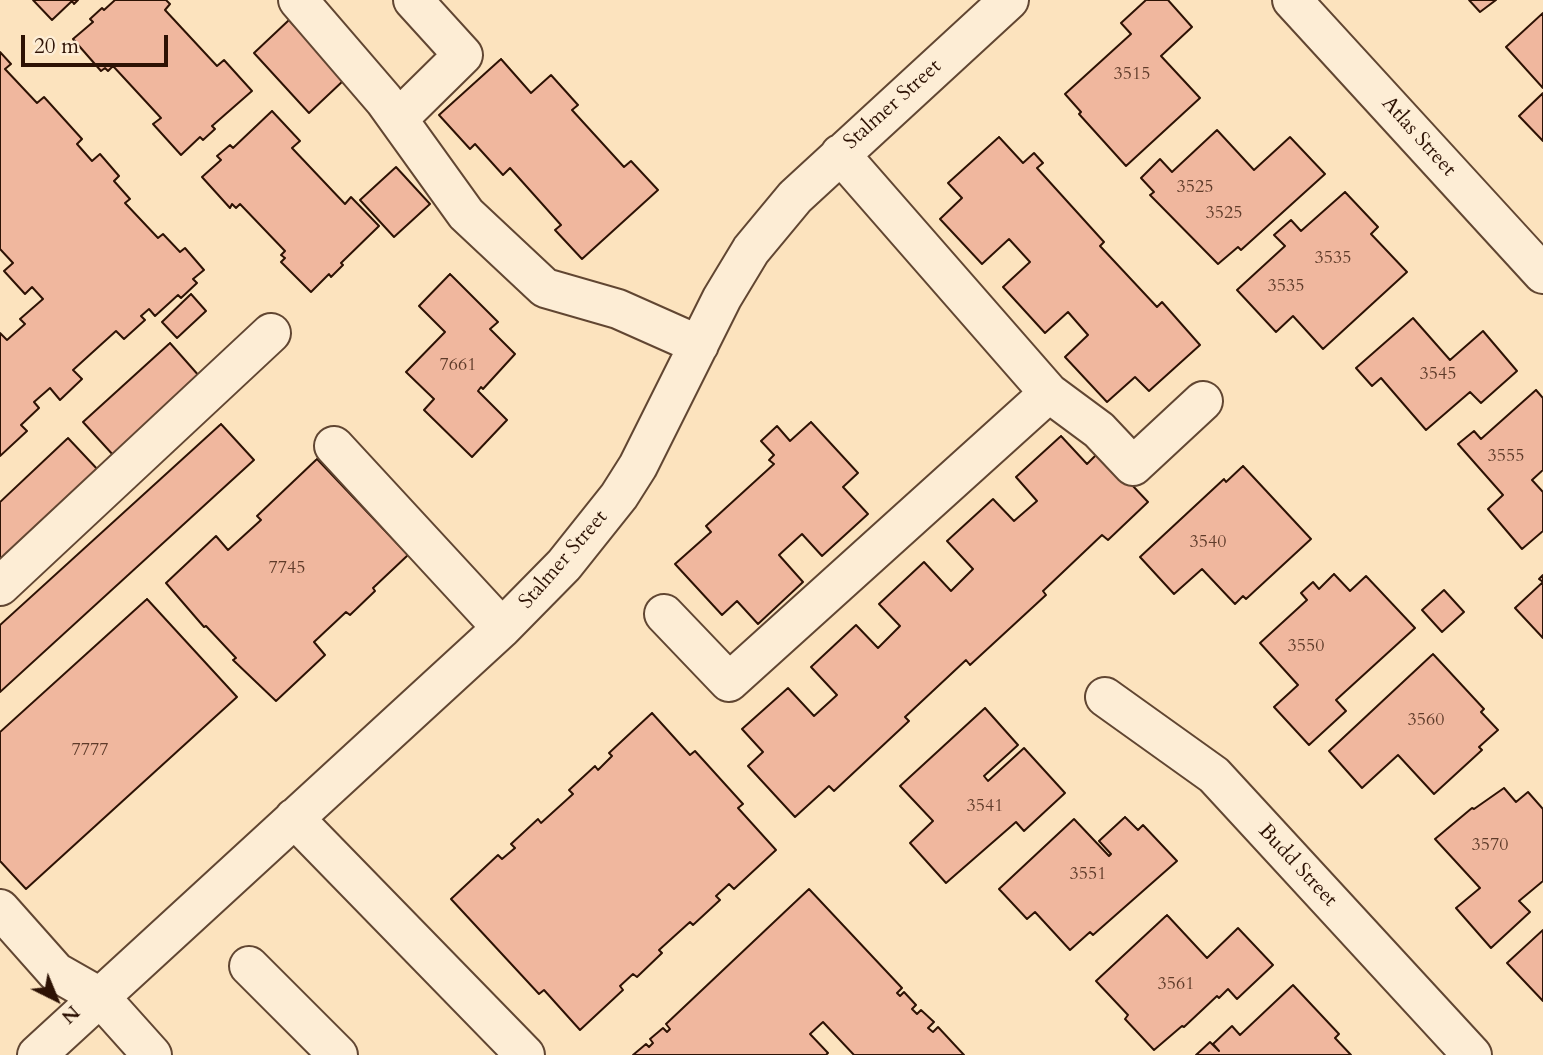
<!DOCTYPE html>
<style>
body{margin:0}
#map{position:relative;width:1543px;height:1055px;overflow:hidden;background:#fce3be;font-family:Cardo,serif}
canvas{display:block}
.north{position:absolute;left:21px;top:964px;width:70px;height:70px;-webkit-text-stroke:5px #fdedd5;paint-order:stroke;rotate:137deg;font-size:19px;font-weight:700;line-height:28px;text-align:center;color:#2d1204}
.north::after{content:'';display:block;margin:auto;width:24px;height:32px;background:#2d1204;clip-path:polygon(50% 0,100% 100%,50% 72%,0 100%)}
.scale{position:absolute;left:21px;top:35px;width:147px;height:32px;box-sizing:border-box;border:4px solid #2d1204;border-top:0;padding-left:9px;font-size:21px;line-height:24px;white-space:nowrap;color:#2d1204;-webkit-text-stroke:5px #fdedd5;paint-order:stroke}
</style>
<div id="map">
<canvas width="1543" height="1055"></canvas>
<div class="north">N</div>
<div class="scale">20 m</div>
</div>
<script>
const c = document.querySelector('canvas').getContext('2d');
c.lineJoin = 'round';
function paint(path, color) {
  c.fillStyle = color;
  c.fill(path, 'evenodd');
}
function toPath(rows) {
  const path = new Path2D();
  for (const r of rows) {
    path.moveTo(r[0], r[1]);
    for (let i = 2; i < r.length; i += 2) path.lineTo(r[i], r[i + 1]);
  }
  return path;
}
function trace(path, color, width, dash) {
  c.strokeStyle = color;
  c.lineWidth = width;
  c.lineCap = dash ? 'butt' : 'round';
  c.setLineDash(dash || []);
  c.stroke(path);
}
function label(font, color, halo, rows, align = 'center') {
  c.font = font + ' Cardo,serif';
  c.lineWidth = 6;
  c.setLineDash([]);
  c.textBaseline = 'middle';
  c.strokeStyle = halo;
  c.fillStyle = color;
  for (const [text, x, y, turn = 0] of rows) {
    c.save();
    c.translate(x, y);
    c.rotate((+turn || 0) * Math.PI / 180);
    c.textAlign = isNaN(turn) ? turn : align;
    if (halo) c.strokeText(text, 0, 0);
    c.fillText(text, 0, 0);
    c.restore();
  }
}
const building = toPath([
 [33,0,78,0,74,4,72,1,52,20,33,0],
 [115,0,166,0,170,4,165,10,217,66,224,60,252,91,212,126,215,129,203,140,200,137,181,155,153,124,161,118,113,66,108,71,105,68,101,71,73,39,93,22,90,19,102,8,104,10,115,0],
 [1146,0,1168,0,1192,27,1161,56,1200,98,1126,166,1079,114,1081,112,1065,94,1131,34,1121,23,1146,0],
 [1469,0,1496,0,1480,12,1469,0],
 [1543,13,1543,88,1506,47,1543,13],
 [289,20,344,80,309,113,254,53,289,20],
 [0,52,11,64,5,69,37,103,44,97,82,139,77,144,92,161,100,154,119,176,114,181,130,199,125,203,158,238,163,234,180,252,185,248,204,270,193,279,197,283,181,298,178,295,155,316,149,309,141,316,145,320,124,339,116,331,73,370,82,379,60,400,50,388,34,402,39,408,21,425,27,431,0,456,0,333,7,340,25,324,20,319,43,299,32,287,25,294,4,271,13,263,0,249,0,52],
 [501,59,531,93,551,75,578,105,572,110,624,167,631,161,658,190,582,259,555,230,561,225,510,168,503,175,475,144,470,149,439,115,501,59],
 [1543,93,1543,141,1519,116,1543,93],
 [272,111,300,141,292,148,345,204,351,197,379,226,341,263,343,265,331,277,329,274,311,292,281,262,285,258,281,255,285,251,240,204,236,208,232,204,230,208,202,177,221,160,217,156,230,145,233,148,272,111],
 [1217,130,1254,170,1290,137,1325,174,1241,250,1238,247,1218,264,1150,195,1154,192,1141,178,1160,159,1172,172,1217,130],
 [999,137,1023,163,1034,153,1043,163,1037,168,1104,242,1100,246,1157,307,1162,302,1200,345,1149,391,1135,377,1107,402,1065,357,1088,335,1068,312,1045,333,1003,287,1030,262,1009,239,982,264,940,219,962,198,948,183,999,137],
 [396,167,430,204,394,237,360,200,396,167],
 [1345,192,1378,227,1371,234,1407,272,1323,349,1293,316,1276,332,1237,290,1285,246,1274,235,1291,220,1301,231,1345,192],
 [450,274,498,322,490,329,515,354,483,389,481,387,478,391,507,420,472,457,424,410,434,399,406,372,445,332,419,306,450,274],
 [191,294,206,311,177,338,162,322,191,294],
 [1413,318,1450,360,1483,331,1517,371,1481,403,1470,392,1426,430,1381,378,1372,386,1356,368,1413,318],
 [170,343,200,377,114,456,83,422,170,343],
 [1536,390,1543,398,1543,470,1532,480,1543,492,1543,531,1522,549,1488,509,1503,495,1458,444,1474,431,1481,439,1536,390],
 [811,422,858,473,843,487,868,514,822,556,802,534,779,555,803,582,758,624,737,601,722,615,675,564,711,532,706,526,774,464,769,460,774,455,761,441,777,426,790,441,811,422],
 [221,424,254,460,0,692,0,625,221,424],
 [1061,436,1087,464,1100,451,1148,502,1108,540,1102,535,1043,591,1046,595,970,665,966,660,905,717,909,721,834,791,829,786,795,817,748,766,763,752,742,729,788,688,814,716,837,695,811,667,856,625,878,648,900,626,879,604,924,562,951,591,973,569,947,541,993,499,1014,521,1037,501,1016,477,1061,436],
 [68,438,99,471,0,563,0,502,68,438],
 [317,459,408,555,373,588,375,591,350,615,346,612,314,642,325,655,276,701,233,660,236,658,206,626,204,627,166,583,216,536,228,550,261,520,257,516,317,459],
 [1243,466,1311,539,1246,599,1243,596,1235,604,1202,569,1174,594,1140,557,1224,479,1226,482,1243,466],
 [1334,574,1350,591,1366,576,1415,628,1336,700,1346,711,1309,745,1274,707,1298,685,1260,643,1307,600,1301,593,1313,582,1319,589,1334,574],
 [1543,575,1543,638,1515,608,1543,582,1539,579,1543,575],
 [1444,590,1464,612,1442,632,1422,610,1444,590],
 [147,599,237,697,26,889,0,861,0,732,147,599],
 [1433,654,1484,709,1481,712,1498,730,1479,747,1482,750,1434,794,1398,755,1362,788,1329,751,1433,654],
 [985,708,1018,745,984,776,988,781,1024,748,1065,793,1024,831,1016,822,946,883,910,843,933,821,900,786,985,708],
 [652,713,690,755,695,751,743,804,738,808,776,850,734,889,729,884,716,896,720,900,693,925,690,922,659,950,662,953,637,977,633,974,620,986,623,990,580,1030,544,990,539,994,451,899,498,855,502,859,515,848,511,844,538,819,541,823,573,794,569,790,595,766,598,770,612,756,609,753,652,713],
 [1504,788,1516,802,1528,792,1543,809,1543,881,1519,901,1530,912,1491,948,1456,908,1480,888,1435,839,1472,808,1474,809,1504,788],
 [1125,817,1138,830,1143,825,1177,861,1093,935,1090,932,1070,950,1035,912,1027,919,999,889,1074,819,1109,856,1111,854,1099,841,1125,817],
 [809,889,902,988,897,993,900,996,904,992,916,1005,912,1009,917,1014,921,1010,934,1022,928,1028,933,1032,938,1027,964,1055,854,1055,823,1022,810,1034,828,1053,826,1055,633,1055,646,1044,649,1047,653,1043,650,1039,663,1028,667,1032,670,1029,666,1024,809,889],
 [1167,915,1207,958,1238,928,1273,965,1237,999,1228,989,1219,998,1217,996,1184,1027,1182,1026,1154,1050,1125,1019,1128,1015,1096,981,1167,915],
 [1543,930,1543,1001,1507,963,1543,930],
 [1293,985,1339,1034,1335,1038,1351,1055,1196,1055,1210,1042,1219,1051,1213,1044,1232,1026,1240,1035,1293,985]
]);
paint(building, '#f0b79e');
trace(building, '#2d1204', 2);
const minor = toPath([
 [298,0,384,100,466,214,545,288,618,309,699,345],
 [1292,0,1543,274],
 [398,119,463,55,413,0],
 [1049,393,1099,430,1133,466,1203,401],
 [334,446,502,628],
 [0,586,271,333],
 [664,614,729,682,1049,393,840,154],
 [1105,697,1214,775,1472,1055],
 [294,818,525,1055],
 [0,909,56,972,100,997,152,1055],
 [249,966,338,1055],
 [37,1055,502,628,564,565,619,496,638,466,722,298,751,250,795,197,1009,0]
]);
trace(minor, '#614632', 42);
trace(minor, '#fdedd5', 38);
label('18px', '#5e3b2a', null, [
 ["3515",1132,75],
 ["3525",1195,188],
 ["3525",1224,214],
 ["3535",1333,259],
 ["3535",1286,287],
 ["7661",458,366],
 ["3545",1438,375],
 ["3555",1506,457],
 ["3540",1208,543],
 ["7745",287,569],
 ["3550",1306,647],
 ["3560",1426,721],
 ["7777",90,751],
 ["3541",985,807],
 ["3570",1490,846],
 ["3551",1088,875],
 ["3561",1176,985]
]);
label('21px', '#2d1204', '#fdedd5', [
 ["Stalmer Street",893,105,-42],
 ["Atlas Street",1418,137,48],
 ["Stalmer Street",564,560,-49],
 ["Budd Street",1297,866,47]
]);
</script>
